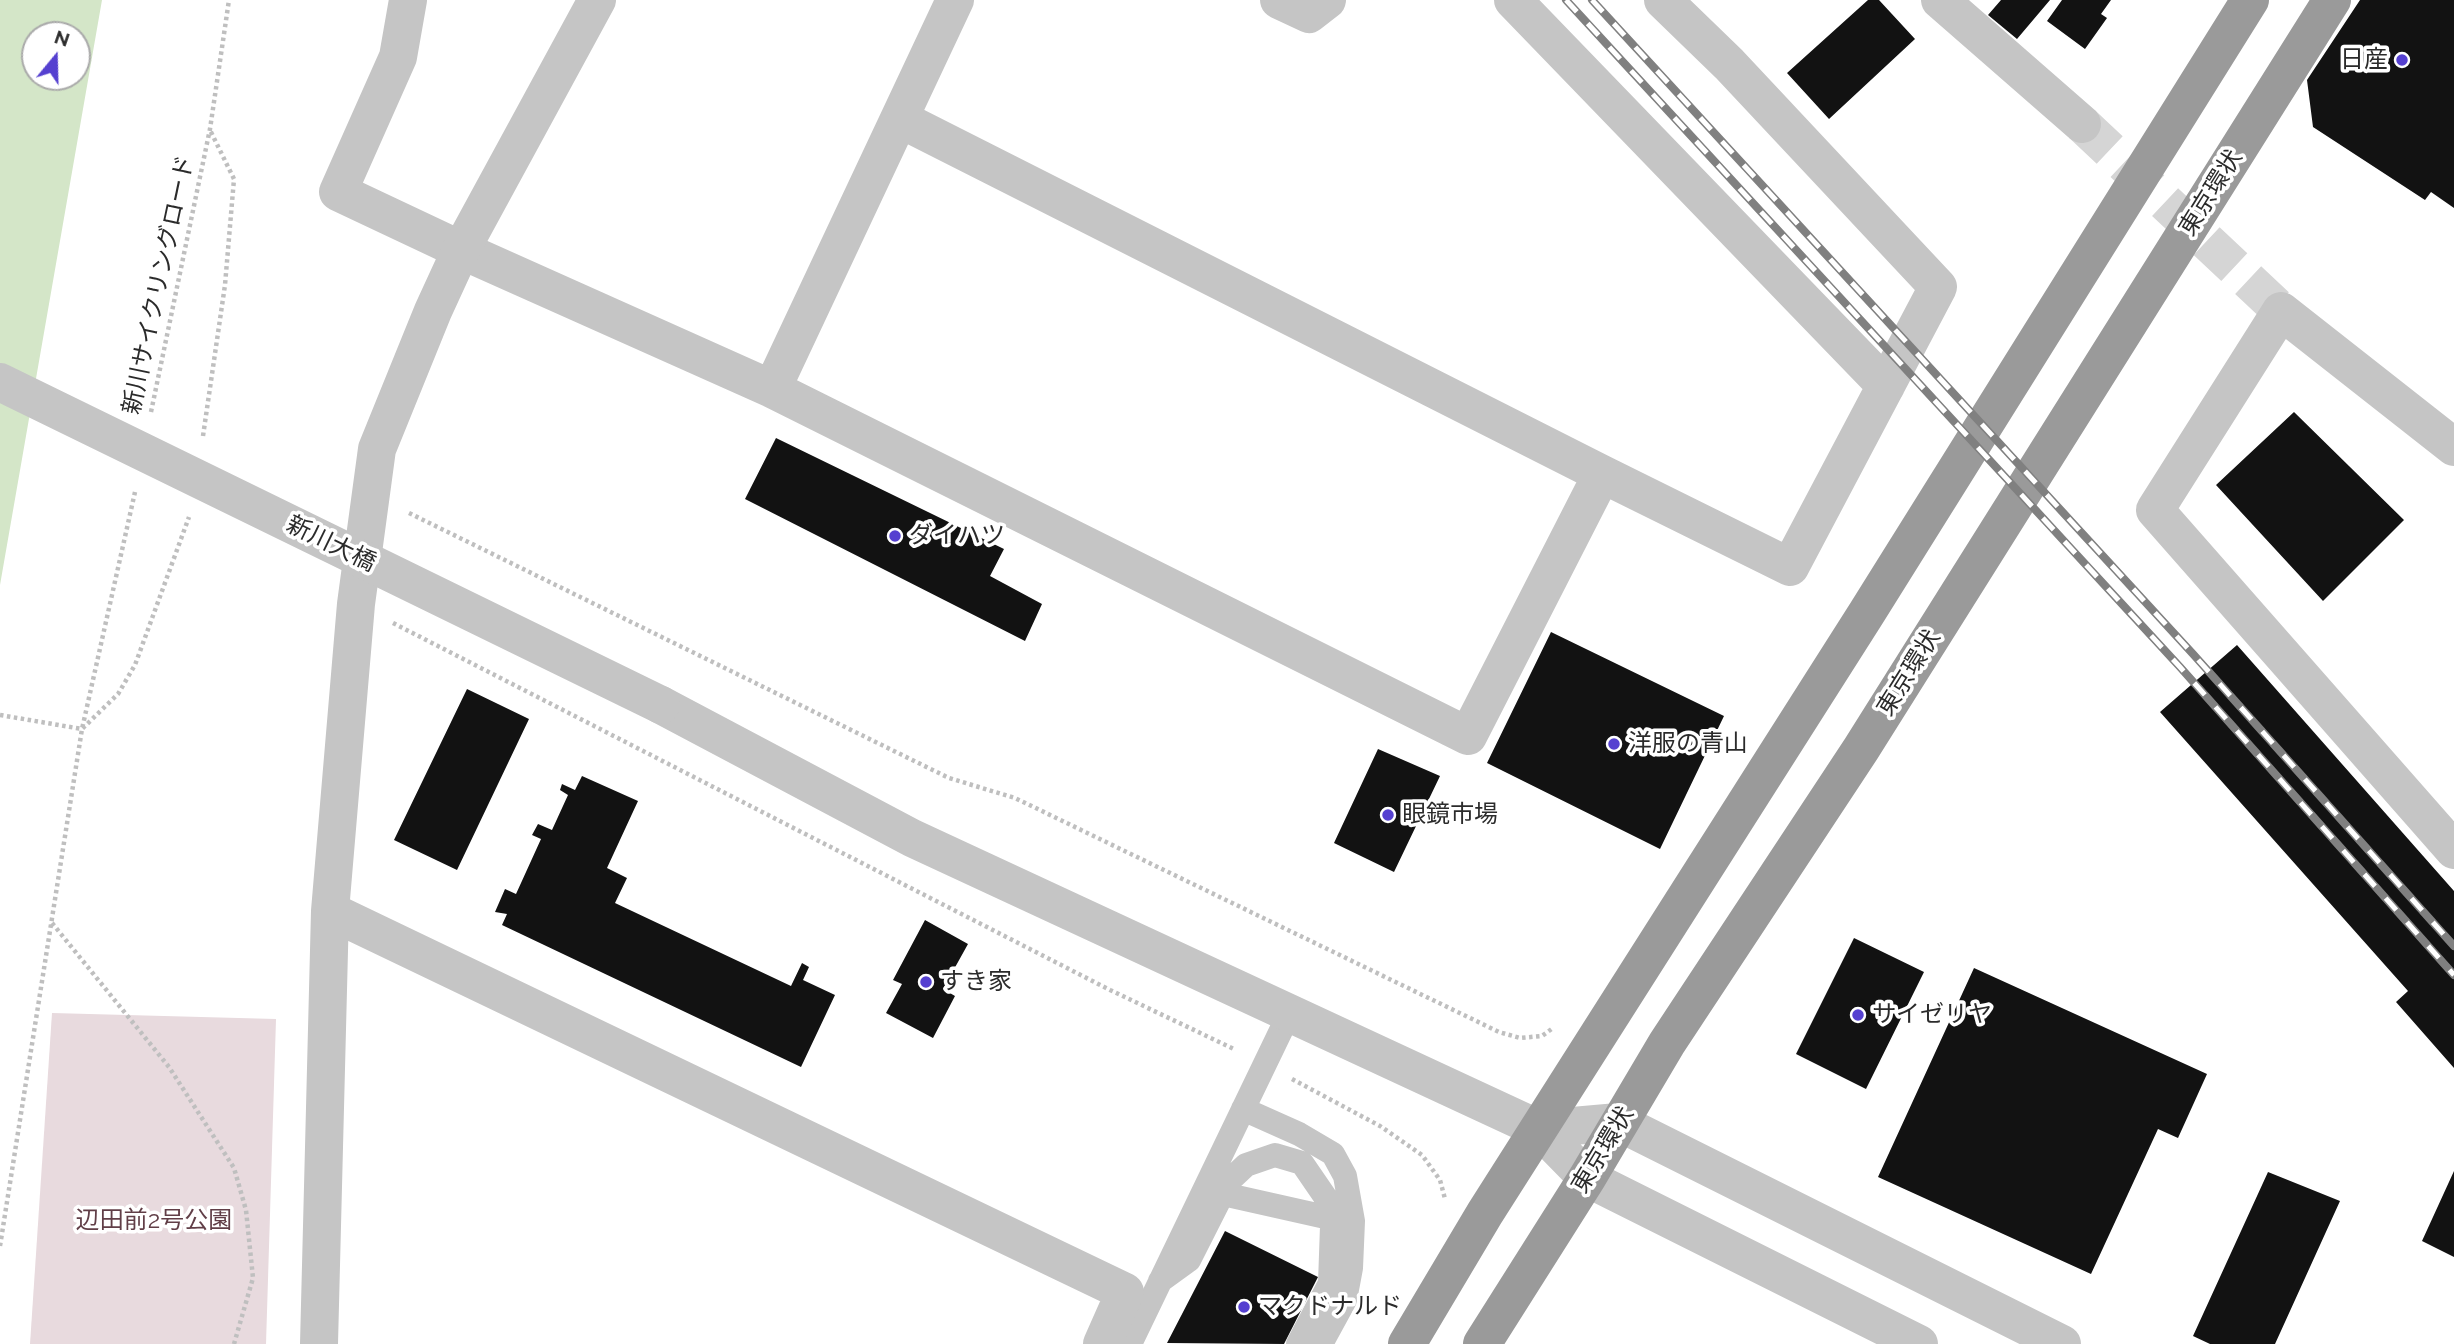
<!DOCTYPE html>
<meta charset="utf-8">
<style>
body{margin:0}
#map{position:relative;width:2454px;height:1344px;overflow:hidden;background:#fff;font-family:Raleway,sans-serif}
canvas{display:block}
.north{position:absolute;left:21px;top:21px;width:70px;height:70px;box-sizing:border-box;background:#fff;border:2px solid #aaa;border-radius:50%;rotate:19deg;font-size:19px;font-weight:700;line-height:28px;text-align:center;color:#2b2b2b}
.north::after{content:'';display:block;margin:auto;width:24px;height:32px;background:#5540d0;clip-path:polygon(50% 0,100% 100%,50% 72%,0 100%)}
</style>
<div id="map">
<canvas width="2454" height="1344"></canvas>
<div class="north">N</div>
</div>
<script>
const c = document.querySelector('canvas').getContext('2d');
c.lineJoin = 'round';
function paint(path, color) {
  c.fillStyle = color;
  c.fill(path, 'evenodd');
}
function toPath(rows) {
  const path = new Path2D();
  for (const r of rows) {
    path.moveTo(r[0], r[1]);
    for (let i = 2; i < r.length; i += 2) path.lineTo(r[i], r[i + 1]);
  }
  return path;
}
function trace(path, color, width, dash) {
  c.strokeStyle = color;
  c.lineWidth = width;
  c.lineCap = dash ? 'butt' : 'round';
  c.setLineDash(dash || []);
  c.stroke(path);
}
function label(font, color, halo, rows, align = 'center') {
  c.font = font + ' Raleway,"Noto Sans JP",sans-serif';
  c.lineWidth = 7;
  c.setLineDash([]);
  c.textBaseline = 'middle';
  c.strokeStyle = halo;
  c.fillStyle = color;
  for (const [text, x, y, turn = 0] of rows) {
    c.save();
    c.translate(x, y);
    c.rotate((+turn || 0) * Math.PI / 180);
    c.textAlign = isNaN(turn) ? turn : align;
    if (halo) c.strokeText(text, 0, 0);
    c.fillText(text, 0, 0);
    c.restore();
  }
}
paint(toPath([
 [52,1013,276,1019,266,1344,30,1344]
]), '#e8dade');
paint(toPath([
 [0,0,102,0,0,585],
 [35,35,77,35,77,77,35,77]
]), '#d4e6c8');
paint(toPath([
 [1868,0,1879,0,1915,39,1829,119,1787,73],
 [2001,0,2050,0,2017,39,1988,15],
 [2062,0,2111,0,2101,14,2107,18,2085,49,2047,21],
 [2360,0,2454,0,2454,208,2431,192,2425,200,2313,127,2307,80],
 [2294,412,2404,520,2323,601,2216,485],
 [776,438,1004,549,990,576,1042,604,1025,641,745,499],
 [1551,632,1724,716,1660,849,1487,763],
 [2237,645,2454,891,2454,1068,2396,1002,2408,991,2160,712],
 [467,689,529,719,457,870,394,840],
 [1378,749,1440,776,1394,872,1334,843],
 [582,776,638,801,607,868,627,878,615,903,791,986,802,963,809,967,803,980,835,995,801,1067,502,925,507,914,495,912,505,889,516,894,541,839,532,835,538,824,552,830,568,795,560,790,562,784,575,790],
 [925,920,968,944,943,989,955,996,933,1038,886,1013,902,984,893,980],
 [1854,938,1924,972,1866,1089,1796,1054],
 [1974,968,2207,1074,2178,1138,2158,1129,2091,1274,1878,1177],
 [2454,1171,2454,1257,2422,1241],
 [2268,1172,2340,1201,2275,1344,2210,1344,2193,1336],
 [1225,1231,1318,1277,1284,1344,1167,1343]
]), '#121212');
trace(toPath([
 [2082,124,2281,311]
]), '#d5d5d5', 38, [38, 19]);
trace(toPath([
 [151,412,210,129,229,0],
 [203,436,225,285,234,179,210,130],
 [409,513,949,778,1015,798,1499,1032,1520,1038,1542,1036,1553,1028],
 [393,623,1110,990,1234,1049],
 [0,715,82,729,118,694,135,665,189,517],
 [52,923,169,1067,234,1168,246,1210,253,1278,234,1344],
 [1292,1079,1380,1126,1422,1155,1440,1180,1445,1199],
 [0,1246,82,729,135,492]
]), '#bfbfbf', 4.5, [3.5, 3.5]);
trace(toPath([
 [1243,1109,1299,1134,1333,1154,1345,1176,1353,1221,1351,1268,1345,1300,1321,1344],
 [1223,1194,1330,1218],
 [1160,1281,1189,1260,1229,1181,1246,1165,1275,1155,1302,1163,1326,1198,1332,1226,1330,1283,1298,1344],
 [1130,1344,1289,1014]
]), '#c5c5c5', 24);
trace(toPath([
 [408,0,398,57,338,192,461,250,772,389,1468,736,1602,474],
 [1279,0,1309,14,1327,0],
 [1513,0,1886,386],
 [1940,0,2082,124],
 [900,119,1602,474,1790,567,1938,287,1729,64,1663,0],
 [772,389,955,0],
 [2454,447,2281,311,2155,510,2454,850]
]), '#c5c5c5', 38);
trace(toPath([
 [661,705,912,838,1539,1129,1587,1178,1919,1344],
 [330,911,1125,1292,1102,1344],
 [1539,1129,1618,1122,2062,1344],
 [319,1344,330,911,356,604,377,449,433,311,461,250,597,0]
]), '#c5c5c5', 38);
trace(toPath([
 [1407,1344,1485,1213,1866,614,2250,0],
 [1482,1344,1587,1178,1667,1043,1861,749,2332,0]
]), '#9a9a9a', 38);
const rail = toPath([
 [1566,0,2180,667,2454,975],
 [1592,0,2193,654,2454,946]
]);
trace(rail, '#808080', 8);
trace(rail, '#fff', 5, [16]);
trace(toPath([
 [0,382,661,705]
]), '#c5c5c5', 38);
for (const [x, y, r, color] of [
 [2402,60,7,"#5540d0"],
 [895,536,7,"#5540d0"],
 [1614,744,7,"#5540d0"],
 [1388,815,7,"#5540d0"],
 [926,982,7,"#5540d0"],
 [1858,1015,7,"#5540d0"],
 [1244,1307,7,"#5540d0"]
]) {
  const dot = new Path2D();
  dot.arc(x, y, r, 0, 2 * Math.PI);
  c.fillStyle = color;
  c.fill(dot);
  trace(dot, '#fff', 2.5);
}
label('24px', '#2b2b2b', '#fff', [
 ["日産",2388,60,"right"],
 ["ダイハツ",909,536],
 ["洋服の青山",1628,744],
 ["眼鏡市場",1402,815],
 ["すき家",940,982],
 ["サイゼリヤ",1872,1015],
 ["マクドナルド",1258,1307]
], 'left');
label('24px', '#2b2b2b', '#fff', [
 ["東京環状",2211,193,-58],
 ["新川サイクリングロード",159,285,-78],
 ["新川大橋",331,544,26],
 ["東京環状",1909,673,-58],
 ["東京環状",1603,1150,-59]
]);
label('24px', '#613e47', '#fff', [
 ["辺田前2号公園",154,1221]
]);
</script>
